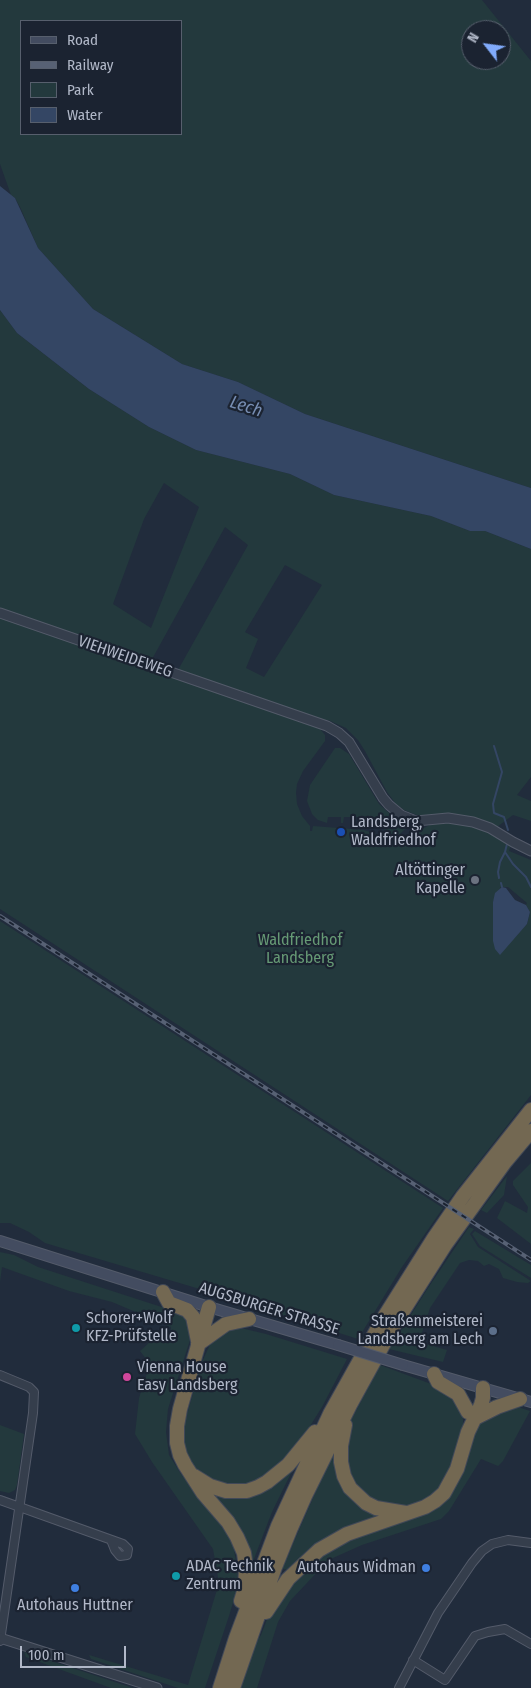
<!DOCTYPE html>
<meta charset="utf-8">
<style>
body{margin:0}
#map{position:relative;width:531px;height:1688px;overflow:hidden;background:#212c3c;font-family:"Fira Sans Condensed",sans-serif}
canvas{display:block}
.legend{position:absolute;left:20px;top:20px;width:162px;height:115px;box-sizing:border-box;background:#1b2331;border:1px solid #575f6d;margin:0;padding:6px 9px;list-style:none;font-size:15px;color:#b1b8c8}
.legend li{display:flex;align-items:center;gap:10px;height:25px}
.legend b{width:25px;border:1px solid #575f6d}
.north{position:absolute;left:461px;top:20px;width:50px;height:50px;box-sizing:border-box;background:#1b2331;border:1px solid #575f6d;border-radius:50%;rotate:300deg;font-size:14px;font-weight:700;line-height:20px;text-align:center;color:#b1b8c8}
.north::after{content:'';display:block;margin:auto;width:18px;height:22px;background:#81abfc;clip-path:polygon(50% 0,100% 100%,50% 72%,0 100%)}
.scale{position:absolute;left:20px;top:1646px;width:106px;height:22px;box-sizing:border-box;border:2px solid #b1b8c8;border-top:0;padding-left:6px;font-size:15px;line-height:18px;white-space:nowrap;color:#b1b8c8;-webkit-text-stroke:4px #1b2331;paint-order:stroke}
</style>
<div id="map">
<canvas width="531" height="1688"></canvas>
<ul class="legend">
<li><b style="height:6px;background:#434c60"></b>Road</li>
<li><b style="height:6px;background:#576174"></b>Railway</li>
<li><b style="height:14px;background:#23393d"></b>Park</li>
<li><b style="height:14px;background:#344664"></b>Water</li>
</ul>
<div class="north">N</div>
<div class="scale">100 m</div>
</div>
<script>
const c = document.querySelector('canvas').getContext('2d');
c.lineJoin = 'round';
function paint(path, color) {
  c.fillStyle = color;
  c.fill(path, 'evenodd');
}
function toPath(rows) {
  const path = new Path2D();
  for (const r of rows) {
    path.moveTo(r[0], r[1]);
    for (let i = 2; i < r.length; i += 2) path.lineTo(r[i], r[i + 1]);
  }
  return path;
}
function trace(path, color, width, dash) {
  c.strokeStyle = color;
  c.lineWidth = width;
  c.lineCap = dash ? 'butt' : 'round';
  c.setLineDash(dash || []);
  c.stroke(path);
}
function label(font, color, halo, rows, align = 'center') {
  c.font = font + ' "Fira Sans Condensed",sans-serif';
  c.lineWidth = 4.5;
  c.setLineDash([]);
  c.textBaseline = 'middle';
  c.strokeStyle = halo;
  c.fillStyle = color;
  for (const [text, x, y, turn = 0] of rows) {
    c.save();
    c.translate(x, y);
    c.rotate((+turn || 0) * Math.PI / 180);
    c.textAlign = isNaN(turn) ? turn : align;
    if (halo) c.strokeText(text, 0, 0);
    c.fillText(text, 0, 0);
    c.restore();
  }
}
paint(toPath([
 [0,0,482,0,531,61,531,488,305,414,238,382,182,364,93,309,38,248,20,207,15,198,11,195,0,164],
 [21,21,181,21,181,134,21,134],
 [471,30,501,30,501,60,471,60],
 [0,310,17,333,89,389,149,427,196,450,290,474,334,495,431,516,470,531,485,531,531,549,531,777,517,795,531,801,531,821,513,815,497,827,476,818,447,815,422,817,404,810,396,804,387,792,365,751,358,740,346,728,328,720,321,730,325,735,325,741,303,771,297,784,296,793,297,804,302,816,310,826,310,831,312,831,313,826,364,830,403,843,413,833,432,824,444,822,461,824,492,833,511,845,509,851,531,860,531,1095,448,1201,0,909],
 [164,483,199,507,151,628,113,604,144,519],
 [225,527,248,545,178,670,151,661],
 [285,565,322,585,264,677,246,668,258,639,245,632],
 [501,887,508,887,527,903,526,905,530,912,527,924,500,954,493,902],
 [335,748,340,748,349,754,379,804,389,813,406,823,407,827,399,835,394,836,384,829,386,824,370,818,366,818,365,824,363,824,363,817,344,817,343,823,341,823,341,817,328,817,327,823,318,820,312,814,307,801,310,785],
 [0,921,443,1208,402,1267,358,1339,213,1293,45,1243,29,1232,10,1223,0,1223],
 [531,1163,531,1244,497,1218,505,1201,527,1213,528,1207,513,1185,513,1181],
 [507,1176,504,1195,487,1213,481,1210],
 [469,1227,474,1229,470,1234,478,1247,531,1281,528,1283,517,1282,503,1278,499,1269,489,1264,484,1266,478,1261,469,1260,460,1263,430,1308,419,1342,447,1350,443,1362,389,1349,428,1288],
 [475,1231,531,1265,531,1278,480,1246,472,1234],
 [0,1252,14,1255,38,1267,177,1312,185,1318,189,1327,190,1340,168,1409,166,1432,169,1455,181,1474,223,1528,233,1544,237,1567,238,1586,229,1616,205,1688,178,1688,91,1659,89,1655,188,1685,219,1583,213,1549,152,1462,135,1434,139,1398,150,1364,140,1351,151,1341,169,1343,171,1327,112,1302,69,1291,2,1267,0,1282],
 [233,1328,245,1329,266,1334,347,1359,322,1407,300,1442,285,1462,258,1483,227,1488,195,1471,190,1463,183,1441,183,1428,202,1362,213,1338],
 [380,1365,450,1391,463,1412,463,1428,449,1472,443,1483,431,1498,402,1509,368,1500,347,1473,347,1428],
 [504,1407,518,1407,530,1411,503,1461,498,1466,481,1459,449,1511,441,1519,362,1545,333,1558,321,1568,290,1601,278,1622,257,1688,241,1688,252,1648,261,1635,271,1609,283,1592,327,1548,429,1510,472,1440,479,1422],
 [0,1425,24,1434,17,1485,15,1490,9,1493,0,1491],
 [333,1452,336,1452,337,1463,384,1515,291,1570,282,1569],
 [297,1461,272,1512,252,1564,207,1491,226,1496],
 [24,1652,133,1688,111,1688,26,1657]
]), '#23393d');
paint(toPath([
 [0,186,15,198,38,248,93,309,182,364,238,382,305,414,531,488,531,549,485,531,470,531,431,516,334,495,290,474,196,450,149,427,89,389,17,333,0,310],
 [502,887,506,888,515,900,526,905,530,912,527,924,500,955,495,949,493,941,493,902,495,893]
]), '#344664');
trace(toPath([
 [494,746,502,772,493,804,494,813,504,817,508,830],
 [507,844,505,852,513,864,526,877,531,887],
 [499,878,498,872,500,862,505,852],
 [501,883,502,887]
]), '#344664', 2);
const minor = toPath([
 [0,1375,29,1387,34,1392,33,1413,0,1641],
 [0,1500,123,1544,128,1549,127,1555,120,1556,115,1550,111,1540],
 [413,1660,445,1680,475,1636,488,1632,505,1629,531,1644],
 [399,1688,438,1613,472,1563,482,1551,492,1544,508,1540,531,1543]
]);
const tertiary = toPath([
 [0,613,327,726,339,733,349,742,383,798,389,805,401,815,416,821,448,818,473,822,490,828,513,842,531,851],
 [0,1638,157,1688]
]);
const secondary = toPath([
 [0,1241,209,1307,338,1345],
 [403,1365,531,1402]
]);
const motorway = toPath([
 [163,1292,169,1303,187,1310,193,1317,198,1341],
 [209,1307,180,1409,177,1426,177,1443,180,1455,185,1465,203,1493,228,1522,237,1537,244,1553,246,1568,245,1588,241,1601],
 [198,1344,226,1324,249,1319],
 [434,1374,438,1382,458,1394,468,1412],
 [475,1418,497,1407,520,1399],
 [345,1425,341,1446,341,1462,344,1476,350,1488,366,1503,376,1508,406,1513],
 [194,1476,210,1486,226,1491,247,1491,258,1487,267,1482,288,1465,315,1432],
 [266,1612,288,1579,319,1550,347,1534,425,1507,435,1501,444,1493,457,1469,468,1432,481,1405,483,1398,483,1388],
 [220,1688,236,1638,278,1526,330,1414,383,1319,434,1238,463,1196,531,1110],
 [233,1688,275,1567,290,1530,305,1496,350,1405,394,1325,445,1245,505,1162,531,1131]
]);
trace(minor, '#545b6a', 10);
trace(tertiary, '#545b6a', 11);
trace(secondary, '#545b6a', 12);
trace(motorway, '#414857', 16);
trace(minor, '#353e4c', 8);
trace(tertiary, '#353e4c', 9);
trace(secondary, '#434c60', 10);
trace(motorway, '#736852', 14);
const rail = toPath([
 [0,916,531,1260]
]);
trace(rail, '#576174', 4);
trace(rail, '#1b2331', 2, [5.5]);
const secondaryBridge = toPath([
 [338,1345,403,1365]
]);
trace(secondaryBridge, '#545b6a', 12, []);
trace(secondaryBridge, '#434c60', 10);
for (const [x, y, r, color] of [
 [341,832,5,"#1a4fb4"],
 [475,880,5,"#6b7280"],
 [76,1328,5,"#0f9aa8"],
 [493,1331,5,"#5c6f8a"],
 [127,1377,5,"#d1479c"],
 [426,1568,5,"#3f7fe0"],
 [176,1576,5,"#0f9aa8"],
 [75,1588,5,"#3f7fe0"]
]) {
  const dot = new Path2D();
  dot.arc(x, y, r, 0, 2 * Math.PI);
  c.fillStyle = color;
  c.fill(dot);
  trace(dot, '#1b2331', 2);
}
label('16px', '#b1b8c8', '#1b2331', [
 ["VIEHWEIDEWEG",125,657,19],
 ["AUGSBURGER STRASSE",269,1309,17]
]);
label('16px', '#b1b8c8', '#1b2331', [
 ["Landsberg,",351,823],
 ["Waldfriedhof",351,841],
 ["Altöttinger",465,871,"right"],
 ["Kapelle",465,889,"right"],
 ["Schorer+Wolf",86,1319],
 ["KFZ-Prüfstelle",86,1337],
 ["Straßenmeisterei",483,1322,"right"],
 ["Landsberg am Lech",483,1340,"right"],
 ["Vienna House",137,1368],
 ["Easy Landsberg",137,1386],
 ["ADAC Technik",186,1567],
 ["Zentrum",186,1585],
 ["Autohaus Widman",416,1568,"right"],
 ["Autohaus Huttner",75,1606,"center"]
], 'left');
label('16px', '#669a75', '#1b2331', [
 ["Waldfriedhof",300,941],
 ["Landsberg",300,959]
]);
label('italic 18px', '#778db2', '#1b2331', [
 ["Lech",246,407,18]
]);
</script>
